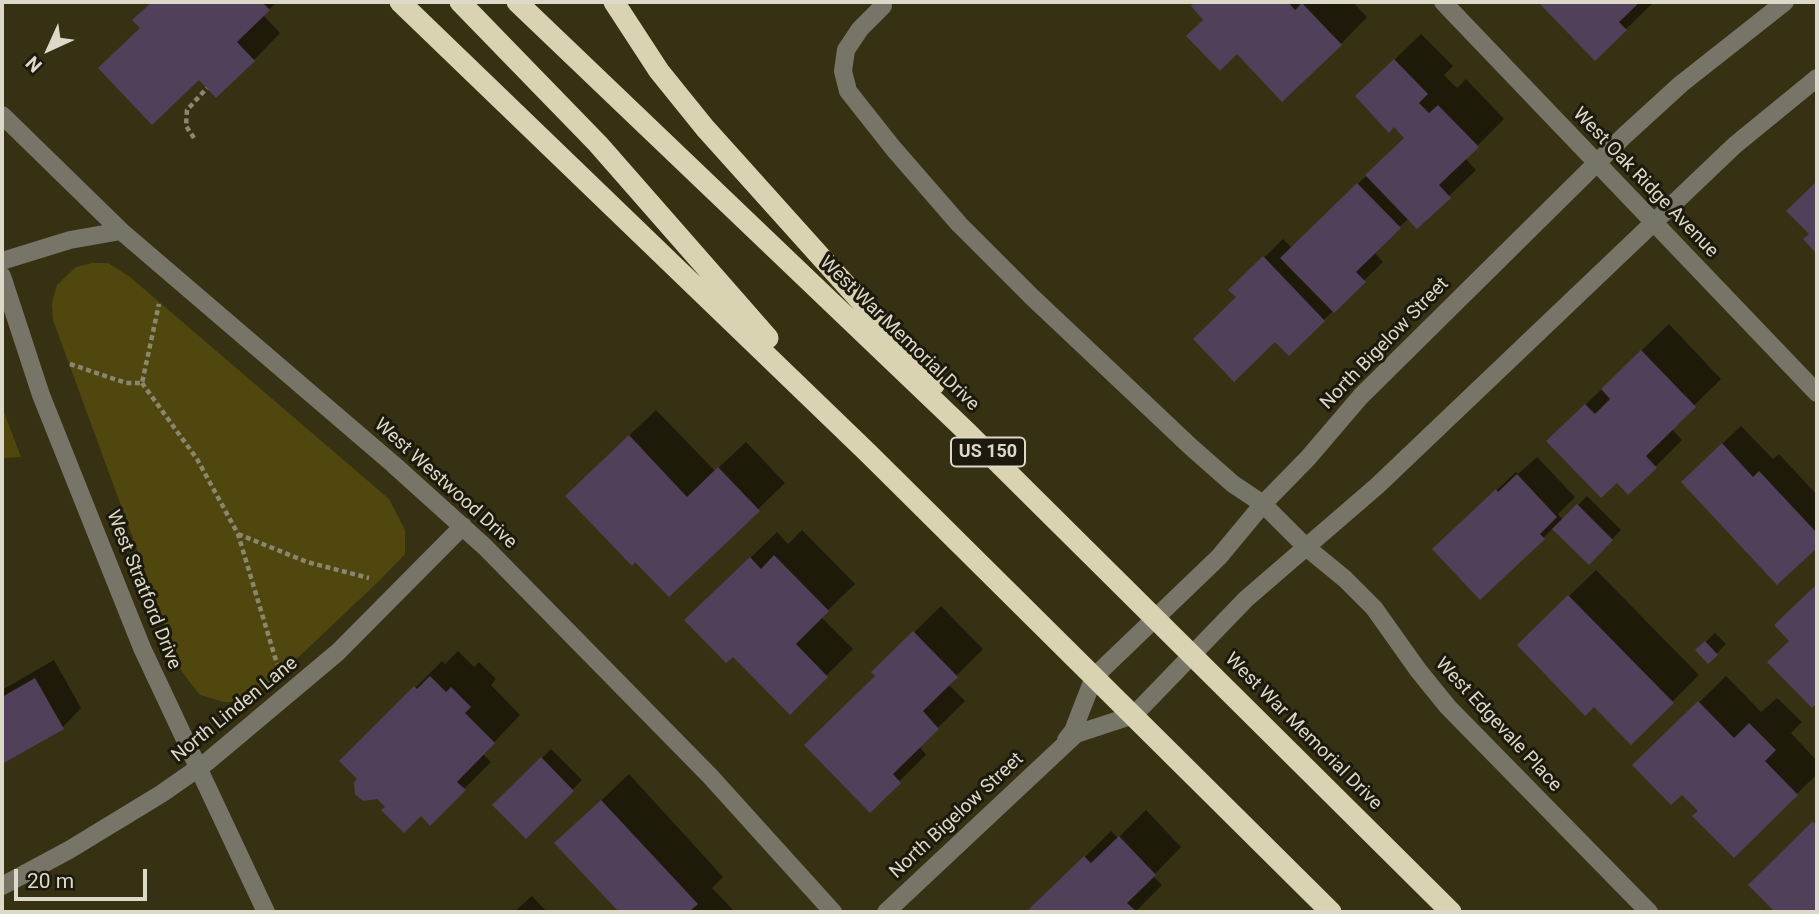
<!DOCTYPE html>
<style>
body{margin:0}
#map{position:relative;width:1819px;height:914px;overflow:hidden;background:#373114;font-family:Roboto,sans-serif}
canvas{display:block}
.frame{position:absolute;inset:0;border:4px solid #dcd9c8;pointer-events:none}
.north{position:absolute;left:14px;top:14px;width:70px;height:70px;-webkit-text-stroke:5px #1c190d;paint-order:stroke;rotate:225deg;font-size:19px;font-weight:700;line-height:28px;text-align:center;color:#dcd9c8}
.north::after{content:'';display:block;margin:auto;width:24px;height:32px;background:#dcd9c8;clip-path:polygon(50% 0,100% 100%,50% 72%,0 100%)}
.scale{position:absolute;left:14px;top:869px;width:133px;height:32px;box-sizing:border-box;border:4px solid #dcd9c8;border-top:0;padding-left:9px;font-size:21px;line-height:24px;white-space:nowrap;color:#dcd9c8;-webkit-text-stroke:5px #1c190d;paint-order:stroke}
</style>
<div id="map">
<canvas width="1819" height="914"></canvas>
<div class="frame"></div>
<div class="north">N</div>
<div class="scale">20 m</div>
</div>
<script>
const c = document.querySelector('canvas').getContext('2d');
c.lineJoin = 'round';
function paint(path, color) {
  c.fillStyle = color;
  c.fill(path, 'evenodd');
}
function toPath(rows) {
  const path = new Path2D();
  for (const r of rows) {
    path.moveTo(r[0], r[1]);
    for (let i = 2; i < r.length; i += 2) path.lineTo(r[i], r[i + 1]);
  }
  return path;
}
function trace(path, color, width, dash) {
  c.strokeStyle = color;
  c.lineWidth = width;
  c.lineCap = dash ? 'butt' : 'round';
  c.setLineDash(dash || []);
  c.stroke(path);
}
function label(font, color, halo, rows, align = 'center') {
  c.font = font + ' Roboto,sans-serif';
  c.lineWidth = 6;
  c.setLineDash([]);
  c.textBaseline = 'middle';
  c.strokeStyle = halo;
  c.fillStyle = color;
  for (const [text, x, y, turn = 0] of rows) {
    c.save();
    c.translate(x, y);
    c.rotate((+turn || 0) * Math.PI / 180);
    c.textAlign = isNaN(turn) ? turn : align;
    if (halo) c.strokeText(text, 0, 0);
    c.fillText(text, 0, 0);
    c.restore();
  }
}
paint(toPath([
 [92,263,108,263,130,277,389,499,405,530,405,554,380,580,251,702,224,702,200,695,182,672,53,320,52,302,57,285,76,267],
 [2,407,21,457,2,458]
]), '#50470f');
paint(toPath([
 [153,2,277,2,263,15,280,33,254,60,142,27,135,20],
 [1197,2,1353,2,1367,17,1341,44,1205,19,1193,6],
 [1541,2,1654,2,1595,59],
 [1421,34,1453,66,1444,75,1457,88,1466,79,1504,119,1465,158,1476,170,1449,196,1409,218,1374,252,1383,262,1289,354,1231,290,1283,239,1292,248,1406,137,1384,70],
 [1669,324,1721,379,1671,428,1682,440,1629,493,1575,415],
 [656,410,715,471,746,442,785,483,669,595,635,560,594,469],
 [1741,426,1773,459,1779,454,1817,495,1817,545,1778,583,1702,463],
 [1537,457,1575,497,1558,514,1563,520,1587,496,1621,530,1589,563,1553,528,1543,538,1453,531,1516,472,1518,474],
 [802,530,855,584,821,617,853,649,790,712,713,594,777,532,788,544],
 [1596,570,1699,675,1631,743,1545,619],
 [1817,585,1817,701,1812,706,1791,641,1776,625],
 [941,606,983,649,948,684,965,701,919,746,926,755,870,810,877,676,874,672],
 [1715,633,1726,644,1708,662,1697,650],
 [458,651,474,667,479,662,496,679,491,685,520,715,483,754,491,762,430,823,421,814,387,807,342,761,442,661,445,664],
 [54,660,81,708,63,727,2,762,2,690],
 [1726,676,1761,712,1777,698,1802,722,1791,733,1817,761,1817,774,1734,856,1700,811,1682,792,1635,765],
 [551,749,582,780,526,836,495,805],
 [629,774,723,877,712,888,735,912,621,912,557,843],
 [1146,810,1181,847,1153,876,1162,885,1135,912,1030,912,1111,831,1118,838],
 [1817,819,1817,912,1778,912,1751,885],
 [532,896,547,912,514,912]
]), '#0007');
paint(toPath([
 [152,2,262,2,270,10,237,42,255,61,216,98,199,80,152,125,98,68,140,28,132,20],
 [1195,2,1288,2,1295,10,1302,3,1342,45,1282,102,1237,54,1220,71,1186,36,1203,20,1191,6],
 [1538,2,1640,2,1619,22,1627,30,1595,61],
 [1394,59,1428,94,1419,103,1429,113,1438,105,1479,147,1439,185,1451,198,1417,229,1365,175,1404,138,1394,127,1389,133,1355,96],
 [1817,181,1817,254,1803,239,1809,234,1786,211],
 [1357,183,1401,228,1356,272,1366,282,1334,313,1280,258],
 [1263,256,1325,321,1289,356,1275,342,1234,382,1193,339,1236,297,1228,290],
 [1641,350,1696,407,1646,456,1657,468,1628,495,1617,483,1601,498,1546,441,1585,404,1595,414,1610,399,1601,389],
 [629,435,687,497,718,467,760,511,669,597,635,562,632,566,565,496],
 [1722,443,1753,477,1759,471,1817,533,1817,548,1777,585,1681,482],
 [1517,474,1557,517,1540,534,1545,539,1480,600,1432,549,1496,489,1498,492],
 [1577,504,1613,540,1589,565,1552,529],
 [774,555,829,611,796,644,828,677,790,715,733,657,726,663,684,620,750,557,761,569],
 [1817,584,1817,703,1812,708,1767,662,1789,641,1774,625],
 [1568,595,1674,703,1631,745,1594,707,1585,716,1517,645],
 [913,631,958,677,923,711,939,729,893,774,901,783,870,813,804,745,875,676,871,672],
 [1705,641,1718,655,1708,664,1695,650],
 [430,676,446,692,451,687,471,707,465,713,495,743,457,782,466,790,430,826,421,816,404,833,381,810,385,807,377,799,363,801,355,794,354,782,357,779,339,761,414,686,417,689],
 [35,678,64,729,2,764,2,697],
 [1698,701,1734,738,1749,723,1776,750,1765,761,1798,795,1734,858,1692,816,1698,811,1682,795,1671,805,1632,765],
 [541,757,574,791,526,839,492,805],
 [601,800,698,904,689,912,619,912,554,843],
 [1813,821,1817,826,1817,912,1775,912,1748,885],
 [1119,836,1156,875,1127,903,1137,912,1026,912,1084,856,1091,863]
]), '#504059');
trace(toPath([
 [194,138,186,126,187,110,207,88],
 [70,364,126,383,142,383,159,304],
 [142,383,197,459,238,534,277,664],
 [238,534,307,562,369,578]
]), '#8b866f', 4.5, [5, 3.5]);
trace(toPath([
 [1443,2,1817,393],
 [883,6,860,29,846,50,843,71,848,91,893,148,959,224,1032,297,1191,447,1233,484,1263,504,1306,547,1345,579,1374,608,1418,670,1448,707,1649,912],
 [2,115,121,231,393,464,485,547,710,776,833,912],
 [2,261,70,240,121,231],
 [2,276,41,395,142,648,266,912],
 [1066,740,1073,731,1094,677,1219,557,1263,504,1308,458,1361,396,1624,136,1681,84,1785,2],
 [2,886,69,850,161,794,207,762,338,652,463,526],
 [886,912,1076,734,1134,715,1246,599,1377,486,1735,145,1817,78]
]), '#777567', 18);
trace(toPath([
 [400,2,868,453,1331,912],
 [460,2,598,144,768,338],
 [517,2,967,432,1451,912],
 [614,2,659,71,705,128,935,384]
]), '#d9d3b1', 21);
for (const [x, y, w] of [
 [988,452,74]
]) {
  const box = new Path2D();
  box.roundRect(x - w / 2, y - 14.5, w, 29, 5);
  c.fillStyle = '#1c190d';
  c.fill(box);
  trace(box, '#dcd9c8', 2);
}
label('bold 18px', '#dcd9c8', null, [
 ["US 150",988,452]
]);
label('19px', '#dcd9c8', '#1c190d', [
 ["West Oak Ridge Avenue",1645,183,46],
 ["West War Memorial Drive",899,334,44],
 ["North Bigelow Street",1385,344,-46],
 ["West Westwood Drive",445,484,42],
 ["West Stratford Drive",143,590,68],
 ["North Linden Lane",235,710,-39],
 ["West Edgevale Place",1498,725,47],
 ["West War Memorial Drive",1303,732,45],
 ["North Bigelow Street",957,816,-43]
]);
</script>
